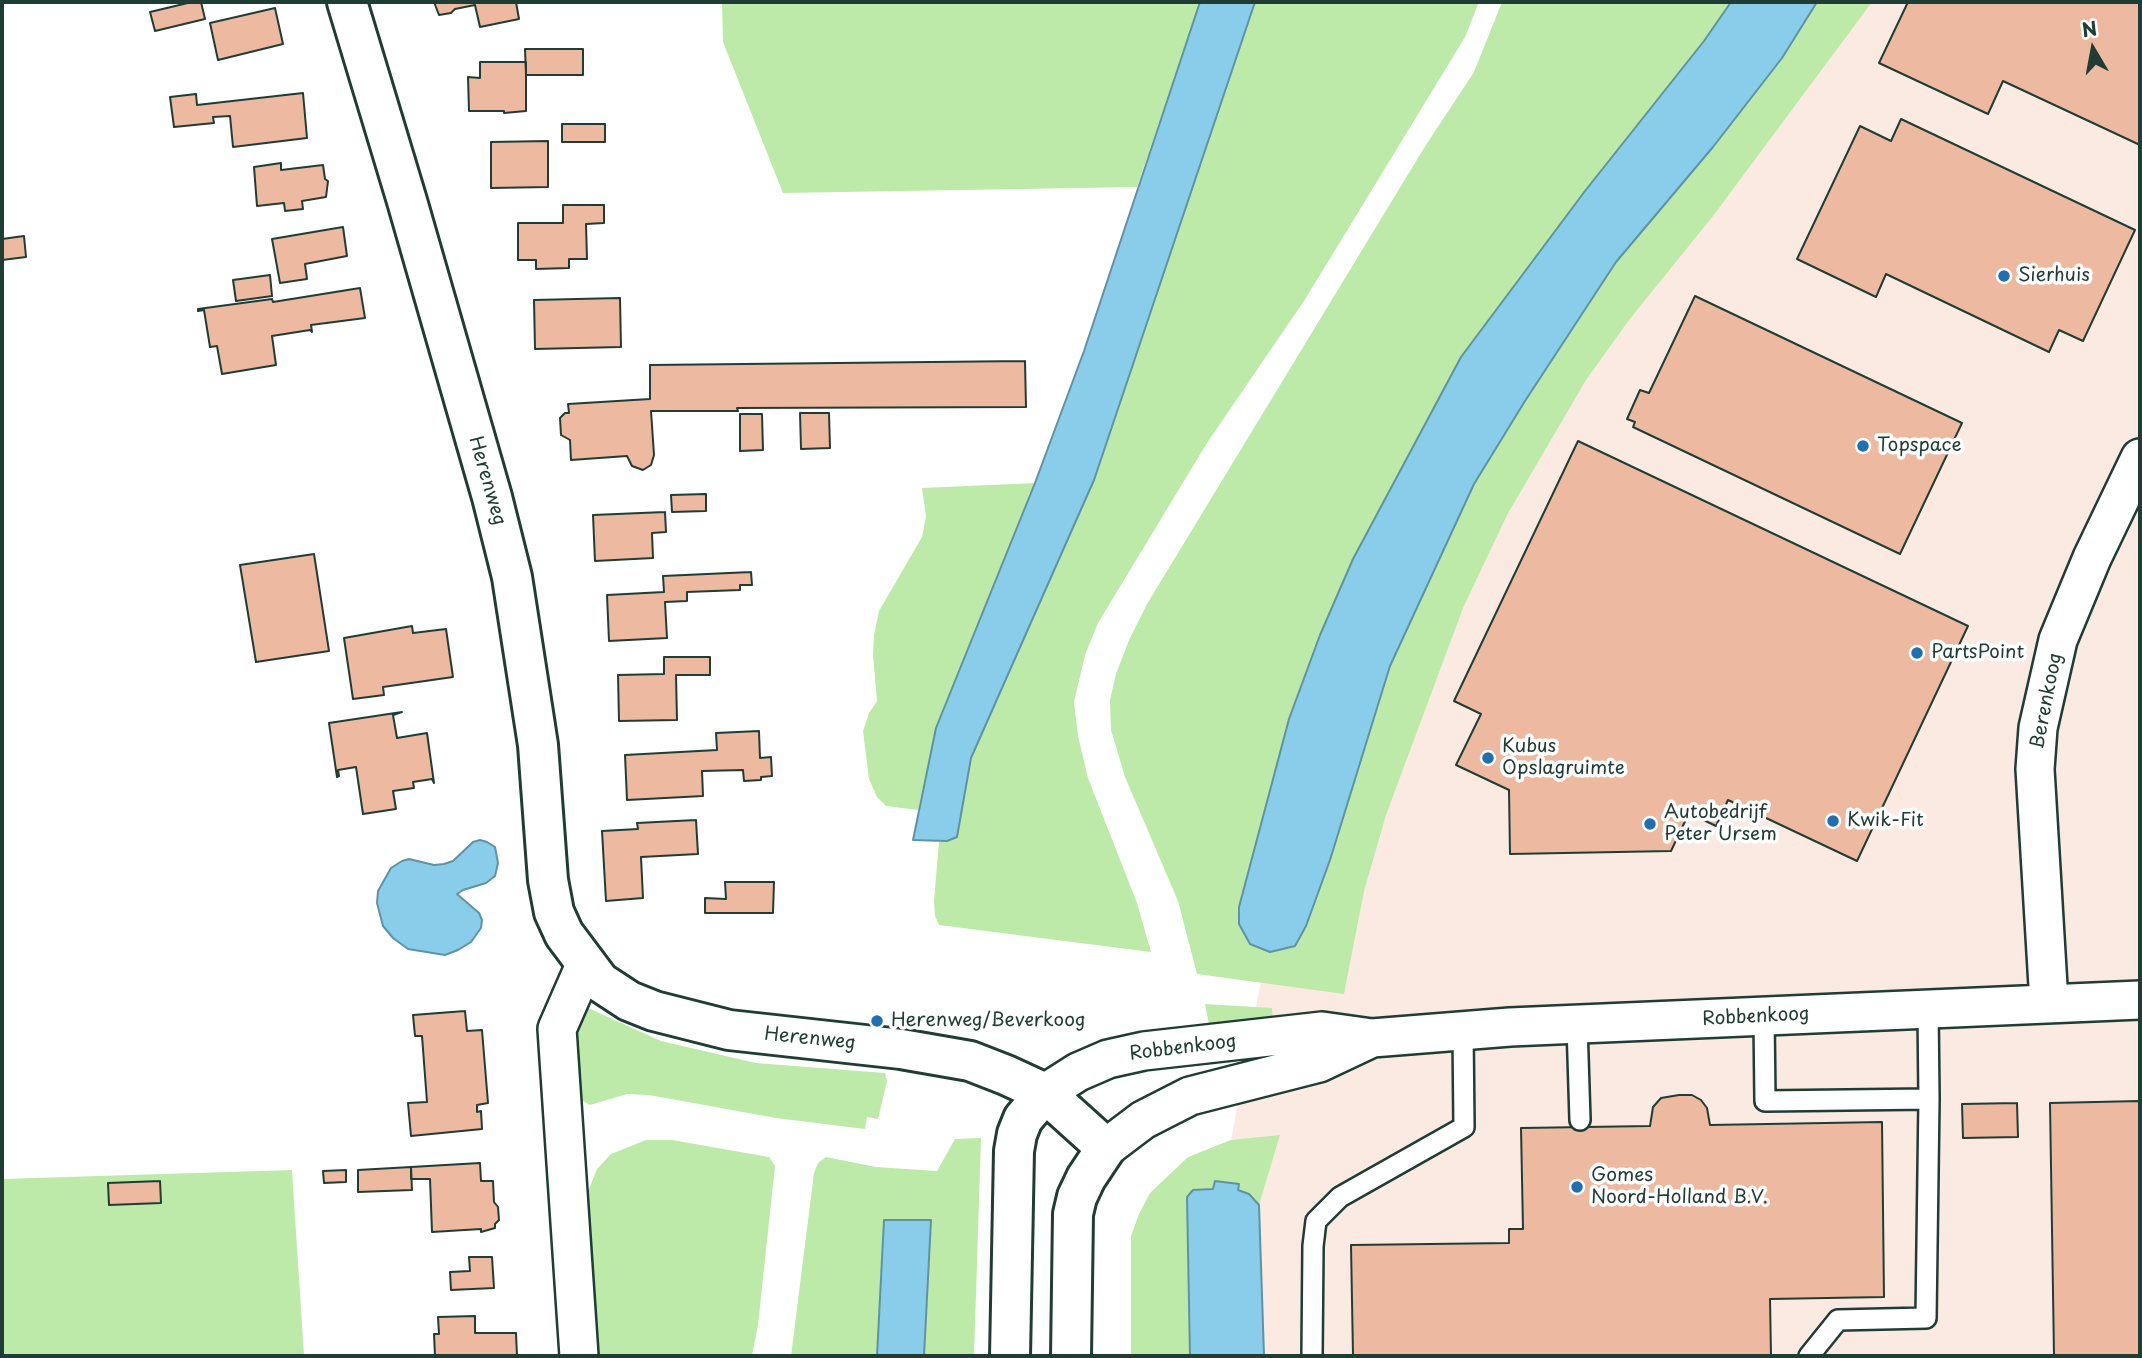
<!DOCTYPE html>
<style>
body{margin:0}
#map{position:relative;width:2142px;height:1358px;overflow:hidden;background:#fff;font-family:"Playpen Sans",sans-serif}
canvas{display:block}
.frame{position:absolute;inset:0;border:4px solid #1f3d34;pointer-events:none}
.north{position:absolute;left:2058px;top:14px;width:70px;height:70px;-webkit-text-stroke:5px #fff;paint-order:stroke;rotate:350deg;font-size:19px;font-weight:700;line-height:28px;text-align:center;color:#1f3d34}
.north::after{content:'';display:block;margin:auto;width:24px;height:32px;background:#1f3d34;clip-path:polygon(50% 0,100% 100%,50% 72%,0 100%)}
</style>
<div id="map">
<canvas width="2142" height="1358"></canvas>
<div class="frame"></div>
<div class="north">N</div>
</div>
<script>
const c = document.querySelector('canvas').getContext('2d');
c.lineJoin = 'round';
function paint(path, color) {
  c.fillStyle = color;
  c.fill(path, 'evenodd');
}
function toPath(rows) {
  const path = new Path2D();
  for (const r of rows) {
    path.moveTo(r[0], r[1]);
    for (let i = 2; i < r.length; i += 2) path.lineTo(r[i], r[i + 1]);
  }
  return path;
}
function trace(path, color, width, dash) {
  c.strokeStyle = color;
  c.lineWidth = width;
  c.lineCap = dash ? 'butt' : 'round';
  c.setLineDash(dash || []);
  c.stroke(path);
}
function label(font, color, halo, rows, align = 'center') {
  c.font = font + ' "Playpen Sans",sans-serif';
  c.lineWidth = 7;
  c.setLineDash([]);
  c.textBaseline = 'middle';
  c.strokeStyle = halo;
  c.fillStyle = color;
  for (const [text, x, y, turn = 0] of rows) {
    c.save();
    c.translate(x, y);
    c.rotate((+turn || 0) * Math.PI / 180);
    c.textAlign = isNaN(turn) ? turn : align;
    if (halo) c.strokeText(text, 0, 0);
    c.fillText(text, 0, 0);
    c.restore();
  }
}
paint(toPath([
 [1760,2,2140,2,2140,1356,1220,1356,1217,1215,1270,933]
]), '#faeae2');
paint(toPath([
 [722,2,1200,2,1137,187,783,193,723,42],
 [1255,2,1479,2,1465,37,1392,157,1304,301,1207,443,1098,623,1085,655,1074,702,1078,736,1088,778,1137,903,1151,952,939,925,935,916,934,901,939,842,947,841,957,837,971,758,1094,480],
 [1502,2,1731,2,1704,41,1461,357,1353,559,1320,635,1289,719,1270,952,1295,946,1306,926,1330,860,1390,666,1474,484,1525,401,1616,262,1713,147,1782,58,1817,2,1872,2,1713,216,1629,320,1586,380,1507,515,1463,608,1386,815,1364,891,1344,994,1197,974,1178,901,1125,777,1111,730,1110,700,1116,674,1129,640,1147,604,1424,148,1474,72],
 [1035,483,936,728,918,810,886,806,877,797,869,779,863,731,869,713,877,701,873,655,874,635,879,611,922,537,926,516,922,488],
 [1205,1004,1272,1008,1273,1022,1210,1030],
 [588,1008,661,1041,756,1063,885,1073,887,1081,878,1119,867,1117,865,1129,776,1118,649,1095,627,1094,590,1105,581,1100,576,1031],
 [1280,1135,1259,1205,1249,1194,1238,1190,1239,1184,1225,1182,1215,1181,1213,1189,1188,1197,1190,1356,1131,1356,1131,1236,1139,1214,1150,1193,1188,1157,1231,1140],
 [981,1138,974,1356,924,1356,931,1220,884,1220,877,1356,791,1356,814,1173,818,1163,826,1157,876,1167,937,1171,955,1139],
 [646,1140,672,1140,769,1157,775,1166,758,1325,752,1356,595,1356,583,1204,597,1169,611,1154],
 [292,1170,304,1356,2,1356,2,1179]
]), '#bdeaa8');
const water = toPath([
 [1200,2,1255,2,1094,480,971,758,957,837,947,841,913,840,936,728,1035,483,1084,351,1200,2],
 [1731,2,1817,2,1782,58,1713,147,1616,262,1525,401,1474,484,1390,666,1330,860,1306,926,1295,946,1270,952,1250,944,1239,924,1239,907,1289,719,1320,635,1353,559,1461,357,1585,191,1704,41,1731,2],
 [480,840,487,842,495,847,498,863,495,876,486,883,463,890,457,894,479,913,482,920,481,928,471,942,458,950,445,955,408,949,393,938,383,926,377,903,378,891,391,868,402,861,409,859,434,865,444,864,453,861,473,842,480,840],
 [1215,1181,1239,1184,1238,1190,1249,1194,1259,1205,1264,1356,1190,1356,1187,1197,1193,1190,1213,1189,1215,1181],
 [884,1220,931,1220,924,1356,877,1356,884,1220]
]);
paint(water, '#8acdeb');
trace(water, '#5f93a2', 2);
const building = toPath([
 [192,2,201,2,205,19,155,31,150,12,192,2],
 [434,2,516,2,519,19,480,27,475,5,455,9,451,13,439,15,434,2],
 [1908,2,2140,2,2140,145,2003,81,1988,114,1879,63,1908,2],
 [275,8,283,44,218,60,210,23,275,8],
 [525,49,583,49,583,75,526,75,525,49],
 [480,62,526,62,526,111,504,113,504,111,469,111,468,77,480,78,480,62],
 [303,93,307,138,233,147,230,116,213,117,214,123,174,127,170,97,196,94,197,105,303,93],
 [1901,119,2135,230,2083,341,2059,330,2049,352,1886,274,1876,297,1797,259,1860,126,1891,141,1901,119],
 [562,124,605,124,605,142,562,142,562,124],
 [548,141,548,187,491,188,491,142,548,141],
 [281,163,281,170,323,165,325,179,328,181,326,197,302,201,303,209,285,211,284,203,257,206,254,167,281,163],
 [563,205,604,205,604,223,586,224,587,259,569,259,569,268,536,269,536,260,518,260,518,223,563,223,563,205],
 [343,227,347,256,305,264,307,279,280,283,272,239,343,227],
 [24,236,26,257,2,260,2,239,24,236],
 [270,275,272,296,236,301,233,280,270,275],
 [360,288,365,318,311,325,312,332,310,330,272,336,276,365,222,374,217,346,210,347,204,310,198,311,198,309,272,299,273,302,360,288],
 [1695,296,1962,423,1900,554,1633,427,1635,422,1627,419,1640,390,1649,393,1695,296],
 [620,298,621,347,535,349,534,300,620,298],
 [1025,361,1026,407,737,408,738,411,651,411,654,455,651,465,643,470,632,466,627,456,571,460,570,440,561,435,560,418,565,413,569,413,568,404,650,399,650,365,1025,361],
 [800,413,829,413,830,448,801,449,800,413],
 [740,414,762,414,763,450,740,451,740,414],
 [1578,441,1968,626,1857,861,1728,800,1716,826,1689,813,1671,851,1510,854,1509,790,1456,765,1481,714,1454,701,1578,441],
 [706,494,706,511,672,512,671,495,706,494],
 [665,512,666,532,652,533,653,558,595,561,593,515,665,512],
 [314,554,329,651,256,662,240,565,314,554],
 [751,572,752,585,740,585,740,590,687,592,687,601,665,602,667,638,609,641,607,595,664,592,663,576,751,572],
 [412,626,413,633,446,629,453,677,383,687,384,695,353,699,344,638,412,626],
 [664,657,710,657,710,675,676,675,677,720,619,721,618,675,664,674,664,657],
 [402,712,393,715,397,738,427,733,434,783,432,779,413,782,414,788,393,791,396,809,363,814,356,767,338,770,339,776,337,777,329,723,402,712],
 [759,731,760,758,771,757,772,776,761,777,761,780,744,781,743,770,702,771,703,796,627,800,625,755,717,750,716,733,759,731],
 [696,820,698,854,641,857,643,898,606,901,602,831,638,829,637,823,696,820],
 [725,882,774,882,773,913,705,913,705,898,726,899,725,882],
 [465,1011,467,1031,482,1030,488,1103,477,1105,477,1112,481,1111,482,1129,411,1136,408,1103,427,1102,422,1036,415,1036,413,1015,465,1011],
 [1679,1095,1692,1095,1701,1100,1707,1108,1710,1125,1882,1122,1884,1297,1770,1299,1771,1356,1353,1356,1351,1245,1509,1243,1509,1229,1523,1229,1521,1128,1650,1126,1653,1107,1661,1098,1679,1095],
 [2140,1101,2140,1356,2054,1356,2050,1103,2140,1101],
 [2017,1103,2018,1137,1963,1138,1962,1104,2017,1103],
 [480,1163,481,1181,493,1181,494,1202,498,1207,499,1220,495,1224,495,1228,481,1232,481,1229,432,1232,430,1179,411,1179,411,1167,480,1163],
 [411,1167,412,1190,358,1192,358,1170,411,1167],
 [346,1170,346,1182,324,1183,323,1171,346,1170],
 [160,1181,161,1203,109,1205,108,1183,160,1181],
 [469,1257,492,1257,494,1288,451,1290,450,1272,470,1271,469,1257],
 [475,1316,475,1333,516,1333,517,1356,435,1356,434,1334,439,1334,438,1317,475,1316]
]);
paint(building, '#edb9a0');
trace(building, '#1f3d34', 2);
const service = toPath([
 [1764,1017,1765,1101,1929,1099,1928,1009],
 [1577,1025,1580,1120],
 [1312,1356,1313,1246,1316,1221,1340,1197,1464,1127,1463,1031],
 [1809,1356,1838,1320,1926,1318,1929,1099]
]);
const minor = toPath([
 [2049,1003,2035,769,2038,728,2058,640,2092,558,2140,458],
 [1045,1093,1078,1072,1108,1059,1144,1051,1322,1031,1372,1038,1510,1027,2140,1000],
 [1106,1148,1143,1120,1190,1096,1319,1063,1372,1038],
 [579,1356,557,1029,585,965]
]);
const tertiary = toPath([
 [347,2,407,201,492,497,512,577,538,745,548,880,554,912,564,934,600,982,629,1001,654,1011,729,1030,901,1049,970,1061,1006,1075,1045,1093,1106,1148,1086,1178,1077,1197,1073,1214,1071,1356],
 [1010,1356,1014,1151,1017,1134,1023,1119,1045,1093]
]);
trace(service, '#1f3d34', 24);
trace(minor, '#1f3d34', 42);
trace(tertiary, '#1f3d34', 44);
trace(service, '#fff', 19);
trace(minor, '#fff', 37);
trace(tertiary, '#fff', 38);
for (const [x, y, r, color] of [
 [2004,276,7,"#1f6fb2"],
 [1863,446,7,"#1f6fb2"],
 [1917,653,7,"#1f6fb2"],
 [1488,758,7,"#1f6fb2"],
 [1833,821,7,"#1f6fb2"],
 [1650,824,7,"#1f6fb2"],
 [877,1021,7,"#1f6fb2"],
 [1577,1187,7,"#1f6fb2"]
]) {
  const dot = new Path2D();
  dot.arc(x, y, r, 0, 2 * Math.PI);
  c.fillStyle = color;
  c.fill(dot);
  trace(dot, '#fff', 2.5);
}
label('19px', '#1f3d34', '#fff', [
 ["Sierhuis",2018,276],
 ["Topspace",1877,446],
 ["PartsPoint",1931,653],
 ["Kubus",1502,747],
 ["Opslagruimte",1502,769],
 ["Autobedrijf",1664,813],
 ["Peter Ursem",1664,835],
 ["Kwik-Fit",1847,821],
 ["Herenweg/Beverkoog",891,1021],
 ["Gomes",1591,1176],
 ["Noord-Holland B.V.",1591,1198]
], 'left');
label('19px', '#1f3d34', '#fff', [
 ["Herenweg",487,481,74],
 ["Berenkoog",2047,701,-79],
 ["Robbenkoog",1756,1017,-3],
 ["Herenweg",810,1039,6],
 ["Robbenkoog",1183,1048,-7]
]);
</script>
